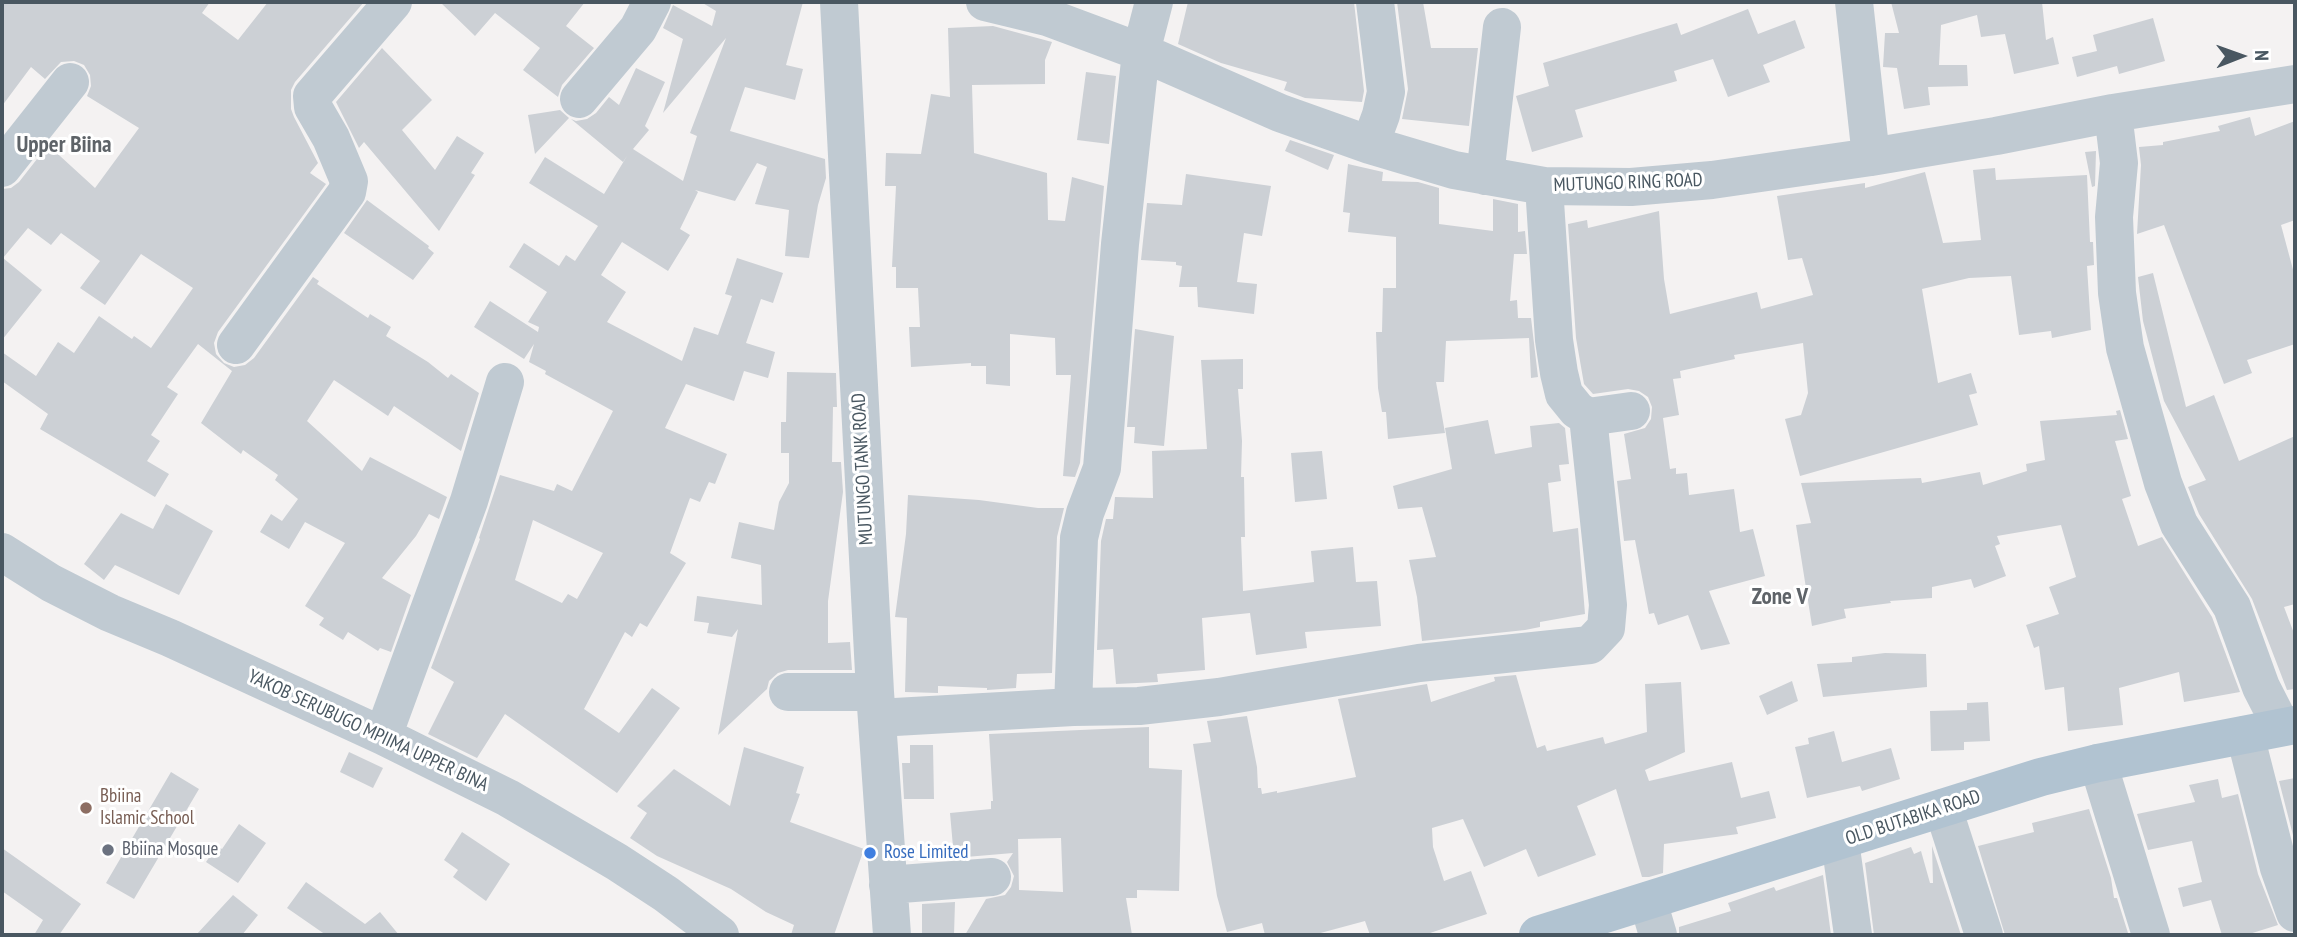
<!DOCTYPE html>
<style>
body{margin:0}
#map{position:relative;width:2297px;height:937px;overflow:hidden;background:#f4f2f2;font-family:"PT Sans Narrow",sans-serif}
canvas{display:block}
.frame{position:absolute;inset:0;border:4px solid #495761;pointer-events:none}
.north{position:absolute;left:2206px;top:21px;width:70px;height:70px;-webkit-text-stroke:5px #fff;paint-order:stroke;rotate:89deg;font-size:19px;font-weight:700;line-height:28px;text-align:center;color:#495761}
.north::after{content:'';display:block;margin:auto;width:24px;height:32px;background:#495761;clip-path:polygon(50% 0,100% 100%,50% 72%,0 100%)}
</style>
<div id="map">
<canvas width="2297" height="937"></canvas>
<div class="frame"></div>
<div class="north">N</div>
</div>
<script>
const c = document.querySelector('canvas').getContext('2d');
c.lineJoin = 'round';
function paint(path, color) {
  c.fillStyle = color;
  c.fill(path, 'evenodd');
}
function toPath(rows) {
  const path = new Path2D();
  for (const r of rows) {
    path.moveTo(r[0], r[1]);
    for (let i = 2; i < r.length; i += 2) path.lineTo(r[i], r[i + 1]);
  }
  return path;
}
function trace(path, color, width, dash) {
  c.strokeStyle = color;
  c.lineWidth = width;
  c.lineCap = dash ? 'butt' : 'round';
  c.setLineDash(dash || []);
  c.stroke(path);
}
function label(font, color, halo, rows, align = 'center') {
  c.font = font + ' "PT Sans Narrow",sans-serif';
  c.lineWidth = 6;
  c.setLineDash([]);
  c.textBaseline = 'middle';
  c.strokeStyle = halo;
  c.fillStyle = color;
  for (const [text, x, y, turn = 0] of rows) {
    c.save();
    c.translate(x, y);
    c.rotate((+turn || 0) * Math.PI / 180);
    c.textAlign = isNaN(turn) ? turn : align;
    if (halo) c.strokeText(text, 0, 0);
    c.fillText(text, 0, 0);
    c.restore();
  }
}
paint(toPath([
 [2,2,210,2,202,13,238,40,268,2,364,2,295,82,291,90,291,109,294,117,318,163,310,173,326,184,218,332,214,343,216,354,224,363,234,367,245,365,254,358,313,277,319,281,317,284,368,318,370,314,391,327,386,336,428,362,448,378,451,374,479,393,461,451,394,406,388,416,334,380,307,421,362,471,370,457,447,497,439,519,429,514,416,536,382,578,411,595,391,652,380,648,378,651,348,632,343,640,319,625,324,618,305,606,345,543,305,522,289,549,260,532,271,514,282,521,298,499,275,480,278,475,243,450,241,454,201,423,232,371,198,344,167,387,178,394,151,435,160,441,147,461,169,474,155,497,40,429,48,414,2,381,2,352,36,376,58,342,74,353,99,316,132,339,134,336,151,348,193,288,141,254,105,305,80,288,100,261,61,233,51,245,28,228,3,258,42,290,2,340,2,189,11,188,19,182,48,145,95,188,139,128,87,96,91,86,90,75,84,65,74,61,61,62,45,79,31,67,2,106],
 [440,2,585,2,566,26,594,48,562,85,558,97,523,70,540,48,495,13,475,36],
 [701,2,803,2,786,65,803,69,795,100,745,87,730,131,825,159,826,178,818,205,809,258,785,256,789,210,755,204,767,167,757,163,735,201,695,190,698,192,680,229,690,235,668,271,622,242,601,275,626,292,607,322,682,361,694,327,718,335,732,296,725,294,737,258,783,273,773,303,761,299,746,343,775,352,768,378,744,371,734,401,686,384,665,428,727,454,715,484,709,482,700,502,690,498,670,553,686,563,647,627,640,623,632,637,625,632,584,709,619,733,652,688,680,708,617,793,505,714,477,758,428,734,454,682,431,668,480,539,479,538,500,475,554,491,557,484,572,491,613,411,545,374,546,371,529,362,534,344,524,359,474,327,490,301,538,332,539,327,528,322,547,292,509,267,524,243,559,266,566,255,575,261,598,226,529,183,545,157,604,194,627,156,623,162,571,119,576,121,587,119,596,113,609,97,619,105,636,68,665,82,645,126,649,130,633,149,683,181,697,136,690,133,726,38,663,113,683,39,663,28,673,5,712,26,716,11],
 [533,520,603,553,577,599,568,594,562,603,515,580],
 [1188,2,1354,2,1364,91,1362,102,1305,98,1284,90,1287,82,1221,63,1178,44],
 [1397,2,1423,2,1431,48,1478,48,1469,126,1402,119,1408,89],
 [1891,2,2042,2,2046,40,2053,37,2059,64,2014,74,2005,34,1981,37,1977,15,1941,25,1939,65,1967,65,1968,86,1928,87,1930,105,1904,109,1897,68,1883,67,1885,33,1899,33],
 [1748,9,1758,34,1795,20,1805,48,1763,65,1770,82,1728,97,1713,59,1674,71,1677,81,1575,110,1583,137,1532,152,1516,96,1549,86,1543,63,1677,23,1681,35],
 [2153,18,2165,61,2119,74,2117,66,2077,77,2072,57,2097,51,2093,35],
 [993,26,1052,42,1045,60,1045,84,972,85,974,153,1047,173,1048,220,1065,221,1072,177,1104,186,1080,463,1075,477,1063,476,1071,375,1056,375,1055,338,1010,334,1010,386,986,384,986,366,971,366,971,363,911,367,909,327,920,327,918,288,896,288,896,267,892,267,896,186,885,186,886,153,921,154,931,94,950,97,948,28],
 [382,48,432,100,402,130,435,170,457,136,484,153,471,173,475,175,439,231,364,142,359,148,336,102],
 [1086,72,1116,76,1109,144,1077,140],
 [560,110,569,118,535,154,528,115],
 [2250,117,2255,136,2295,121,2295,220,2281,225,2295,277,2295,344,2247,360,2252,373,2224,384,2164,225,2137,234,2141,165,2139,147,2163,145,2163,142,2220,131,2218,126],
 [1290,140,1334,155,1328,170,1285,151],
 [2096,151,2095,186,2092,187,2085,152],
 [1348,164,1383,172,1382,181,1418,182,1439,188,1439,224,1493,231,1493,199,1518,204,1518,232,1525,231,1527,254,1514,254,1510,301,1517,300,1518,318,1531,318,1538,377,1531,378,1529,338,1446,341,1444,382,1436,382,1445,433,1388,439,1386,412,1382,412,1378,388,1376,332,1382,332,1383,288,1396,288,1396,237,1348,232,1350,213,1343,212],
 [1995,168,1996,180,2087,175,2090,242,2093,242,2094,265,2087,266,2091,330,2052,338,2051,331,2019,335,2011,276,1969,278,1922,289,1938,383,1971,373,1977,393,1969,395,1978,425,1800,476,1785,419,1801,415,1808,393,1803,343,1734,355,1735,359,1680,371,1681,378,1673,379,1679,415,1663,418,1670,469,1676,468,1676,474,1687,473,1689,495,1734,489,1740,532,1753,529,1765,576,1709,591,1730,644,1701,650,1688,615,1658,625,1654,613,1649,614,1635,540,1624,541,1617,481,1631,479,1624,434,1645,428,1651,419,1652,407,1648,397,1639,391,1628,389,1593,394,1584,384,1576,338,1568,224,1587,220,1588,228,1659,211,1664,279,1670,314,1757,292,1761,309,1813,295,1802,258,1788,260,1777,196,1865,183,1865,188,1925,172,1943,243,1981,240,1973,170],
 [1186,174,1271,186,1262,236,1244,233,1237,282,1257,284,1254,314,1198,307,1197,287,1179,287,1182,266,1176,265,1176,262,1141,260,1147,203,1182,205],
 [367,200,429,246,428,248,434,253,413,280,344,233],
 [2153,273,2186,407,2214,395,2239,461,2295,436,2295,604,2284,607,2295,636,2295,689,2287,690,2252,599,2199,514,2188,487,2206,480,2164,401,2143,321,2138,277],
 [1135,329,1174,336,1164,446,1134,443,1135,427,1127,427],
 [1243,359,1243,389,1238,389,1242,441,1241,477,1244,477,1245,537,1241,537,1243,591,1314,582,1311,551,1353,547,1356,582,1377,581,1381,626,1305,632,1307,648,1256,655,1250,613,1202,618,1205,670,1157,674,1158,682,1116,684,1113,649,1097,650,1101,541,1106,519,1113,519,1115,497,1153,498,1152,451,1207,449,1201,360],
 [787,372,836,373,837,407,833,407,832,462,841,462,843,492,828,601,828,643,850,642,852,670,788,670,778,673,769,681,767,689,718,735,738,629,732,637,707,633,709,623,694,621,697,596,762,605,761,565,731,558,739,522,774,530,779,502,789,483,789,453,781,453,781,422,786,422],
 [2120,410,2128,439,2115,441,2131,496,2122,499,2138,546,2162,537,2212,617,2240,692,2184,702,2179,672,2119,688,2123,725,2068,731,2064,687,2045,690,2039,646,2034,648,2026,625,2059,614,2049,587,2076,577,2061,525,1997,536,2000,544,1995,546,2006,576,1974,588,1971,579,1932,587,1932,598,1890,601,1891,603,1844,609,1846,618,1812,626,1796,525,1811,523,1801,483,1921,478,1922,483,1980,472,1983,485,2027,471,2026,464,2045,460,2040,421,2117,415,2116,411],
 [1488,420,1495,454,1532,447,1530,426,1559,423,1565,428,1569,464,1559,465,1561,481,1548,483,1553,532,1578,528,1585,614,1540,622,1540,627,1525,630,1422,641,1417,597,1409,560,1436,557,1422,507,1398,509,1393,486,1452,469,1445,428],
 [1322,451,1327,499,1295,502,1291,453],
 [908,495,979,500,1038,508,1064,508,1057,537,1052,673,1017,674,1016,688,987,690,987,688,938,686,938,693,905,692,907,618,895,617,906,534],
 [166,504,213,531,179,595,115,565,104,580,84,564,121,513,153,529],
 [1885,653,1926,654,1927,687,1823,697,1817,664,1852,662,1852,657],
 [1516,675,1537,748,1545,745,1547,751,1603,737,1605,744,1647,732,1645,684,1681,682,1685,752,1645,770,1649,781,1732,762,1741,798,1769,791,1776,818,1736,827,1738,834,1664,844,1663,873,1649,877,1642,877,1616,789,1577,806,1596,855,1538,877,1526,849,1484,867,1463,819,1432,828,1433,847,1444,881,1471,871,1487,914,1424,935,1370,935,1365,921,1313,935,1265,935,1262,923,1227,932,1217,896,1193,744,1211,742,1207,721,1247,716,1257,767,1258,788,1261,788,1262,794,1277,791,1277,793,1356,777,1338,699,1427,684,1431,702,1495,681,1494,677],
 [1792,681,1798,701,1767,715,1759,696],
 [1988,702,1990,741,1964,742,1964,750,1931,751,1930,711,1967,710,1967,703],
 [1149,727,1149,768,1182,770,1179,891,1137,890,1137,898,1126,898,1132,935,965,935,986,899,1005,895,1011,887,1014,876,1007,862,1013,853,954,858,950,813,991,809,991,801,993,801,989,734],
 [1061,838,1063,892,1019,890,1018,839],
 [1834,731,1842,762,1891,748,1900,779,1862,791,1860,786,1807,798,1795,747,1809,744,1808,738],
 [910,745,933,745,934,799,904,799,902,763,910,763],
 [744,747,804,767,796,793,800,794,790,822,864,849,834,935,791,935,794,925,766,912,731,889,657,856,630,838,647,813,637,806,674,769,730,806],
 [349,752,383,768,373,788,340,772],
 [171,772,199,789,134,899,106,883],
 [2295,778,2295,843,2279,781],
 [2218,779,2222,798,2238,794,2258,874,2278,925,2246,935,2222,935,2211,900,2183,907,2178,888,2202,882,2192,841,2148,850,2137,814,2195,802,2189,785],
 [2089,809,2111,878,2114,898,2117,898,2128,933,2117,935,2005,935,1978,846,2034,832,2032,823],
 [239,824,266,843,238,883,206,862,217,846,222,849],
 [462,832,510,864,486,901,453,877,458,870,444,860],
 [1932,846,1961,935,1874,935,1865,863,1911,847,1914,854,1921,851,1930,883,1933,883],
 [2,848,81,904,59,935,34,935,43,920,2,891],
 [1823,875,1831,935,1679,935,1679,927,1731,911,1728,903,1774,887,1776,891],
 [306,882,365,924,380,912,399,935,326,935,287,908],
 [233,895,258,915,242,935,196,935],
 [955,902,954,935,922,935,922,904]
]), '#ccd0d5');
trace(toPath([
 [839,2,875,692,892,935],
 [985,2,1047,17,1141,52,1280,113,1370,145,1454,170,1544,186,1631,187,1712,180,1871,157,1996,136,2113,113,2295,84],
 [1854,2,1871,157],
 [579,99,638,29,652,2],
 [2113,113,2119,163,2114,217,2117,293,2125,348,2163,483,2179,524,2232,607,2261,687,2281,726],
 [1370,145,1381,115,1386,92,1375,2],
 [2,168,70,82],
 [1485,176,1502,27],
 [236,345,347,192,349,181,331,138,313,107,312,96,393,2],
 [1588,417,1631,411],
 [2,552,51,583,110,613,170,638,383,736,508,798,617,862,666,894,720,935],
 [788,692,875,692],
 [1073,707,1079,538,1085,513,1102,468,1120,244,1141,52,1154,2],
 [877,718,1073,707,1139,706,1219,697,1419,663,1590,645,1606,628,1608,605,1588,417,1577,410,1564,394,1559,373,1554,340,1544,186],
 [2245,735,2279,868,2295,913],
 [383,736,469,501,505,382],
 [2098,763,2151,935],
 [1943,808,1984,935],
 [1840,841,1853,935],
 [888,885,992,877],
 [1648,901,1658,935]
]), '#c0cad2', 38);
trace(toPath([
 [1538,935,2041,777,2098,763,2295,725]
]), '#b1c3d1', 38);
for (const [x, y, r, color] of [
 [86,808,7,"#8d6e63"],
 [108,850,7,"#6b7280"],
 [870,853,7,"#3f7fe0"]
]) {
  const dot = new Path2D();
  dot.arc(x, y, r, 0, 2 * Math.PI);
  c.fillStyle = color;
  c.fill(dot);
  trace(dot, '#fff', 2.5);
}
label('19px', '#495761', '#fff', [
 ["MUTUNGO RING ROAD",1628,183,-2],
 ["MUTUNGO TANK ROAD",863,469,-93],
 ["YAKOB SERUBUGO MPIIMA UPPER BINA",368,731,25],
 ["OLD BUTABIKA ROAD",1913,818,-18]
]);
label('19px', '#785e54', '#fff', [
 ["Bbiina",100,797],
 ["Islamic School",100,819]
], 'left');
label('19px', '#5b616d', '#fff', [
 ["Bbiina Mosque",122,850]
], 'left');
label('19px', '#366cbe', '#fff', [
 ["Rose Limited",884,853]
], 'left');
label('bold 23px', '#5e6368', '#fff', [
 ["Upper Biina",64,145],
 ["Zone V",1780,597]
]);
</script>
